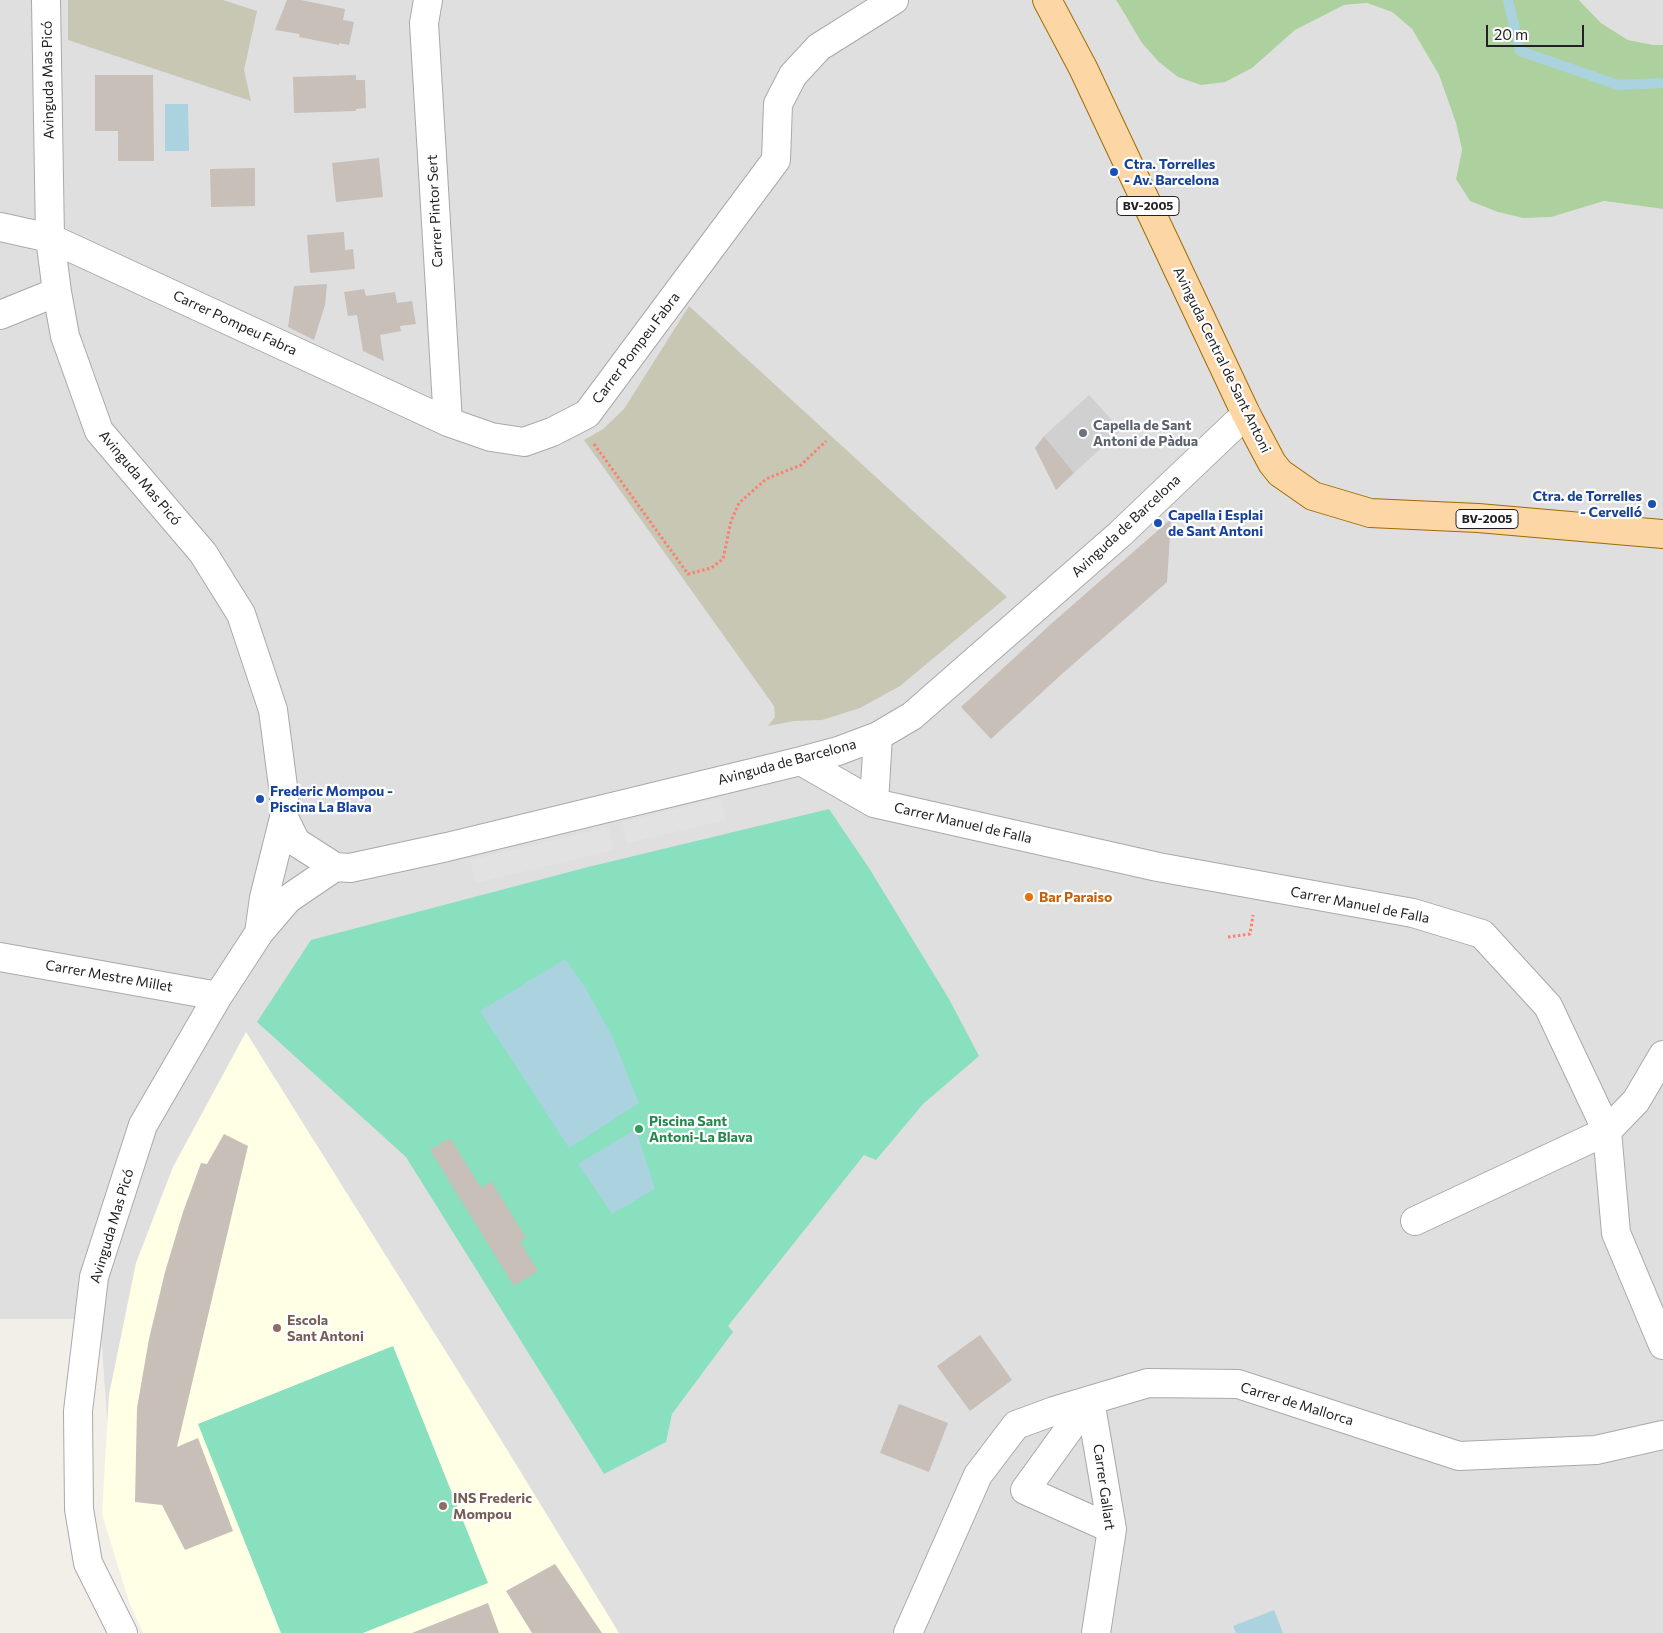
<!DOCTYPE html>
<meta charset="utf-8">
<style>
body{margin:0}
#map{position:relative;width:1663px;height:1633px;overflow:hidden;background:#f2efe9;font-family:Commissioner,sans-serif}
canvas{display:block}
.scale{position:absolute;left:1486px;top:25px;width:98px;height:22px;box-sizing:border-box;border:2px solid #222;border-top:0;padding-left:6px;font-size:15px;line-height:18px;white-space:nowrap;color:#222;-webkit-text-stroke:4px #fff;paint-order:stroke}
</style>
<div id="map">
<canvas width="1663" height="1633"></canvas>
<div class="scale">20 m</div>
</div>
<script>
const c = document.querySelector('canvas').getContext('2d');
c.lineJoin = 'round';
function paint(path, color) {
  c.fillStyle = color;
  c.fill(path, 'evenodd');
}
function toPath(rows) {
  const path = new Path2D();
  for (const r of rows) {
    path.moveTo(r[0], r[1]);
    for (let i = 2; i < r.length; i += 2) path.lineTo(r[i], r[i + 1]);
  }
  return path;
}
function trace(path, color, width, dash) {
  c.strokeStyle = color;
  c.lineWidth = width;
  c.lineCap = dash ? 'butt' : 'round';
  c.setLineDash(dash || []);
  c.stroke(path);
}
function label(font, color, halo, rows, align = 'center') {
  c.font = font + ' Commissioner,sans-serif';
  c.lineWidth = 4.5;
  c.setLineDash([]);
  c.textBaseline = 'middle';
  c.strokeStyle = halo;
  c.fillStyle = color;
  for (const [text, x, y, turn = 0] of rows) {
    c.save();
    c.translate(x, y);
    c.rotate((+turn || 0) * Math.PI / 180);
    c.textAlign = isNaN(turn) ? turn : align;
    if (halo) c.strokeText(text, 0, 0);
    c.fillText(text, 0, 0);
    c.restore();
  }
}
paint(toPath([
 [0,0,1116,0,1127,19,1274,48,1295,30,1318,17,1344,5,1367,3,1392,12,1412,29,1439,75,1456,123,1462,150,1456,179,1580,207,1604,201,1663,209,1663,1633,151,1633,117,1559,100,1319,0,1319],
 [1579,0,1663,0,1663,45,1654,45,1628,40,1601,23]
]), '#e0dfdf');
paint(toPath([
 [246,1032,503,1443,619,1633,143,1633,129,1602,102,1514,109,1395,136,1263,173,1167]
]), '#ffffe5');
paint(toPath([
 [1089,395,1121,430,1074,473,1044,436]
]), '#d0d0d0');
paint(toPath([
 [68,0,223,0,257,11,244,70,251,101,68,40],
 [689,306,1007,597,900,686,860,708,822,720,794,721,768,726,775,717,774,706,584,440,603,429,624,409]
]), '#c7c7b4');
paint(toPath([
 [1116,0,1579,0,1601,23,1628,40,1654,45,1663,45,1663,209,1604,201,1551,217,1523,218,1498,212,1470,201,1456,179,1462,150,1456,123,1439,75,1412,29,1392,12,1367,3,1344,5,1295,30,1252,68,1225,82,1201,85,1178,77,1159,62,1142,43]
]), '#add19e');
paint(toPath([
 [829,809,869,868,949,999,979,1056,923,1104,876,1160,864,1155,728,1326,733,1332,672,1414,666,1442,604,1474,406,1157,257,1022,311,940,588,867],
 [393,1346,488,1583,363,1633,281,1633,198,1424]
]), '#88e0be');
paint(toPath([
 [721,798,726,820,627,843,622,822],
 [609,827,613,850,476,883,470,860]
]), '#e2e2e2');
paint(toPath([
 [165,104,188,104,189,151,165,151],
 [565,959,585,987,612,1036,639,1103,569,1148,480,1011],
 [636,1129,655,1189,612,1214,578,1164],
 [1274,1610,1283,1633,1236,1633,1233,1626]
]), '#aad3df');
trace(toPath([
 [1508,0,1520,51,1618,85,1663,83]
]), '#aad3df', 10);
paint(toPath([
 [287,0,301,0,345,9,343,20,354,22,349,45,339,43,339,45,299,37,300,34,275,30],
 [95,75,153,75,154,161,118,161,118,131,95,131],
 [356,75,356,80,365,80,366,108,356,109,356,111,294,113,293,77],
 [379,158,383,197,336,202,332,163],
 [255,168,255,206,211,207,210,169],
 [344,232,345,250,353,249,355,269,310,273,307,235],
 [327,284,325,305,314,340,288,327,294,286],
 [364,289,366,296,395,292,397,303,412,301,416,324,400,326,401,331,380,335,384,361,363,351,357,315,348,316,344,292],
 [1044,436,1074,473,1056,490,1035,448],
 [1171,519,1167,582,1063,673,991,739,961,707,1051,624],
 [224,1134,248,1146,177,1447,198,1438,233,1531,185,1550,162,1505,135,1502,137,1408,149,1339,165,1272,183,1212,201,1163,207,1164],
 [450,1138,481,1188,491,1181,526,1238,520,1242,538,1271,514,1286,430,1150],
 [980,1335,1012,1380,970,1411,937,1366],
 [899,1404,948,1423,929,1472,880,1453],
 [555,1564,602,1633,532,1633,506,1591],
 [488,1603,499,1633,412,1633]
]), '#c7bfb8');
const street = toPath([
 [46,0,50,238,57,292,65,336,99,431,203,553,241,614,273,710,284,794,284,818,264,898,259,933],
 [428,0,424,23,448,422],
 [0,227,50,238,448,422,491,437,524,442,552,432,587,414,776,160,778,104,793,75,819,47,894,0],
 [0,315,57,292],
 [801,761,874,803,1158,867,1413,913,1482,934,1548,1006,1607,1131,1616,1233,1663,1345],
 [874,803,878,736],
 [284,818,296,842,335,867,350,868,447,847,801,761,838,751,878,736,912,716,1120,534,1246,414],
 [0,957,218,996],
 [1415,1221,1607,1131,1636,1101,1663,1055],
 [1090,1400,1112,1529,1096,1633],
 [1090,1400,1025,1490,1112,1529],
 [123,1633,88,1563,79,1509,78,1411,94,1277,143,1125,218,996,259,933,288,899,335,867],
 [908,1633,978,1475,1016,1425,1054,1411,1148,1383,1238,1384,1459,1456,1596,1450,1663,1435]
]);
const primary = toPath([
 [1047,0,1083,68,1246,414,1272,463,1280,473,1313,496,1370,513,1478,518,1663,534]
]);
trace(street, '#a9a9a9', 30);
trace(primary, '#a06b00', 30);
trace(toPath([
 [594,444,688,574,711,568,723,559,731,521,739,503,766,479,801,465,826,441],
 [1228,937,1250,934,1253,915]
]), '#fa8072', 3, [2.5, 2.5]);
trace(street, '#fff', 28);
trace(primary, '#fcd6a4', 28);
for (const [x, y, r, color] of [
 [1114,172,5,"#1a4fb4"],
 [1083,433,5,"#6b7280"],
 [1652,504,5,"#1a4fb4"],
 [1158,523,5,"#1a4fb4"],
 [260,799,5,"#1a4fb4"],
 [1029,897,5,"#e8710a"],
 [639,1129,5,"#2e9e5b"],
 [277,1328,5,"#8d6e63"],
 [443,1506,5,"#8d6e63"]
]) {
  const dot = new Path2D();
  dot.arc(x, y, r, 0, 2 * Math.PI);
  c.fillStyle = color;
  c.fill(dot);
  trace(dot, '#fff', 2);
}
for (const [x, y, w] of [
 [1148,206,62],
 [1487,519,62]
]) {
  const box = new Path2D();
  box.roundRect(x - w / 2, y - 9.5, w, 19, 4);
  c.fillStyle = '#fff';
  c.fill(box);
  trace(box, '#222', 1);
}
label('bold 12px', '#222', null, [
 ["BV-2005",1148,206],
 ["BV-2005",1487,519]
]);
label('14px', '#222', '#fff', [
 ["Avinguda Mas Picó",48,80,-91],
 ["Carrer Pintor Sert",435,211,-93],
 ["Carrer Pompeu Fabra",235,323,25],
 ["Carrer Pompeu Fabra",636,348,-53],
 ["Avinguda Central de Sant Antoni",1222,360,64],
 ["Avinguda Mas Picó",140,478,50],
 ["Avinguda de Barcelona",1126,526,-43],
 ["Avinguda de Barcelona",787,762,-15],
 ["Carrer Manuel de Falla",963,823,13],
 ["Carrer Manuel de Falla",1360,905,11],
 ["Carrer Mestre Millet",109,976,10],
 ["Avinguda Mas Picó",112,1226,-73],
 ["Carrer de Mallorca",1297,1404,17],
 ["Carrer Gallart",1104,1487,82]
]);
label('bold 14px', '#164399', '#fff', [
 ["Ctra. Torrelles",1124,164],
 ["- Av. Barcelona",1124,180],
 ["Ctra. de Torrelles",1642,496,"right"],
 ["- Cervelló",1642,512,"right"],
 ["Capella i Esplai",1168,515],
 ["de Sant Antoni",1168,531],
 ["Frederic Mompou -",270,791],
 ["Piscina La Blava",270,807]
], 'left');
label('bold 14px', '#5b616d', '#fff', [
 ["Capella de Sant",1093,425],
 ["Antoni de Pàdua",1093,441]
], 'left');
label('bold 14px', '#c56008', '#fff', [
 ["Bar Paraiso",1039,897]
], 'left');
label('bold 14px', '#27864d', '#fff', [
 ["Piscina Sant",649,1121],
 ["Antoni-La Blava",649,1137]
], 'left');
label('bold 14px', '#785e54', '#fff', [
 ["Escola",287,1320],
 ["Sant Antoni",287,1336],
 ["INS Frederic",453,1498],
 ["Mompou",453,1514]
], 'left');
</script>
